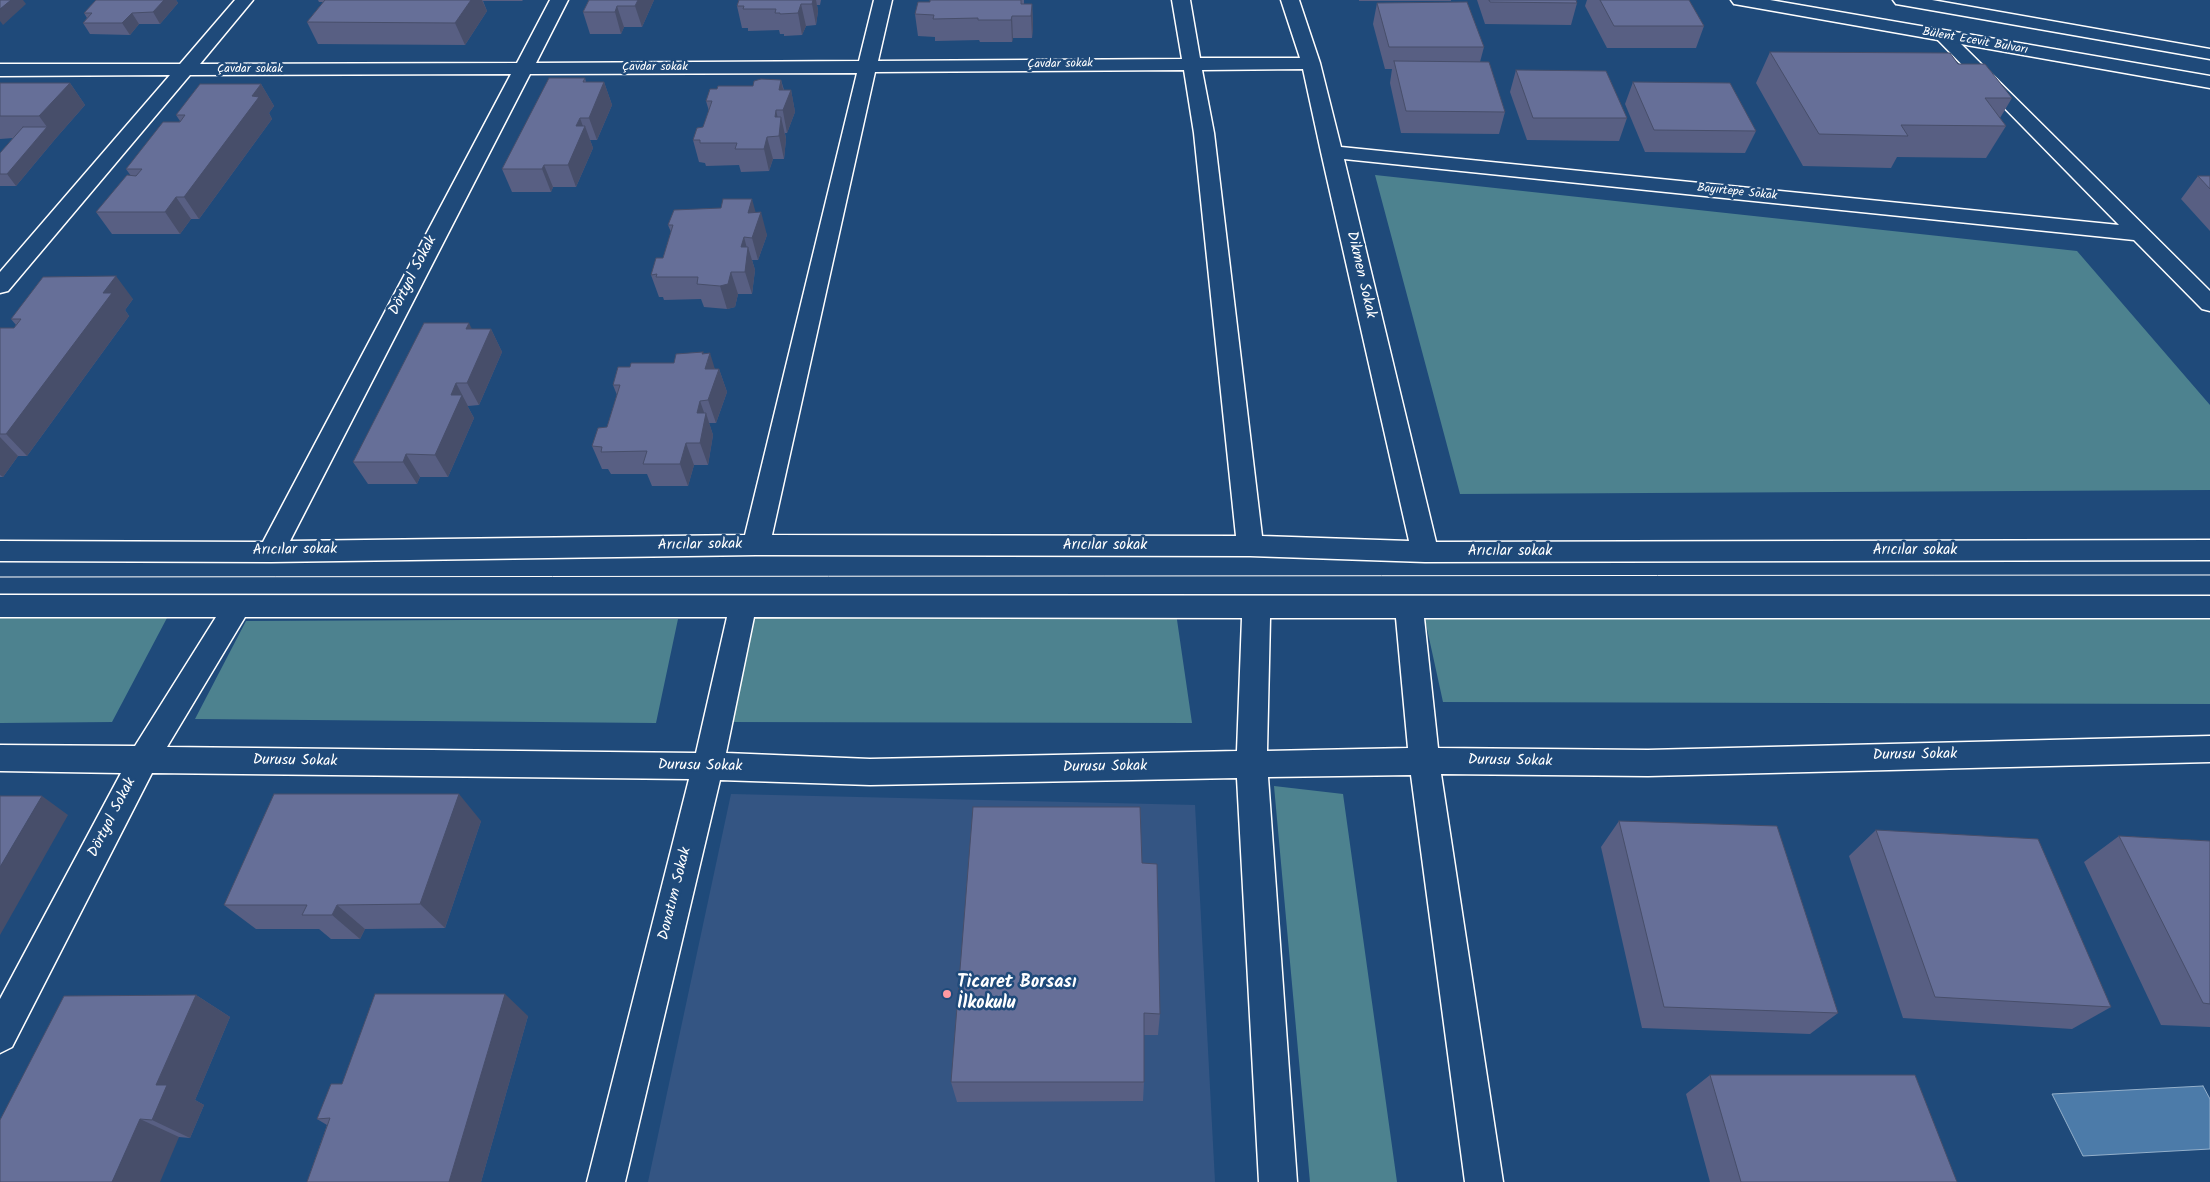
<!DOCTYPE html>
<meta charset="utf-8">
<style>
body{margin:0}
canvas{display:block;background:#1f4a7a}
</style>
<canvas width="2210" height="1182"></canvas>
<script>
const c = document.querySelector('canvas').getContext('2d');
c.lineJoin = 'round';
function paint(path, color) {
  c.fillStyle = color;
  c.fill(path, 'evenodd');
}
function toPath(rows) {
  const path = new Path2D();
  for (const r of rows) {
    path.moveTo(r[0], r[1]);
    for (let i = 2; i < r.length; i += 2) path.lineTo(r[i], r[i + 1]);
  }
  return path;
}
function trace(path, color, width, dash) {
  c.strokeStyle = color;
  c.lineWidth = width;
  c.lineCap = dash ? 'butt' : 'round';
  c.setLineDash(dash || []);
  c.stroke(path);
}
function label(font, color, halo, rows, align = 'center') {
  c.font = font + ' Kalam,sans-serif';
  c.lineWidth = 5;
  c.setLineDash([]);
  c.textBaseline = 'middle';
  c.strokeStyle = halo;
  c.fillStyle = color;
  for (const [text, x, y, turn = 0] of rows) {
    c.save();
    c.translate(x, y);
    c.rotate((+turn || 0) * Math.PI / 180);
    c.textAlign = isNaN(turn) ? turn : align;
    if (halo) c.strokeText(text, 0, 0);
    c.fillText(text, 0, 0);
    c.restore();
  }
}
paint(toPath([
 [731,794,1195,805,1215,1182,648,1182]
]), '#345583');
paint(toPath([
 [1375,175,2077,251,2210,405,2210,490,1460,494],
 [1176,613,1192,723,729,722,754,618],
 [0,615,168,616,112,722,0,723],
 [1424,615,2210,617,2210,704,1443,702],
 [678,619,656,723,195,719,246,621],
 [1274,786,1343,794,1397,1182,1310,1182]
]), '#4d828f');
const water = toPath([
 [2203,1086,2210,1099,2210,1149,2083,1156,2052,1094,2203,1086]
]);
paint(water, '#4c7ba9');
trace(water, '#94b0cb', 1);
const minor = toPath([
 [235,0,253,0,200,64,517,63,550,0,568,0,536,63,859,61,874,0,892,0,878,61,1182,59,1172,0,1190,0,1200,58,1300,58,1281,0,1299,0,1320,63,1341,147,2119,225,1934,36,1937,32,1943,31,1949,32,2210,291,2210,311,2202,309,2134,240,1344,159,1436,542,2210,540,2210,560,1425,562,1250,556,756,555,271,562,0,561,0,541,263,542,511,74,190,75,8,291,0,293,0,272,170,75,0,76,0,64,180,64,235,0],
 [1303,69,1321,152,1409,541,1262,536,1214,133,1202,70,1303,69],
 [1184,70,1194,133,1236,536,772,535,875,72,1184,70],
 [857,73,745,535,290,541,530,74,857,73],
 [0,595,2210,596,2210,618,1424,618,1438,748,1648,750,2210,736,2210,762,1648,776,1441,774,1503,1182,1465,1182,1411,775,1268,777,1297,1182,1259,1182,1237,778,870,785,720,780,625,1182,587,1182,689,779,152,773,12,1047,0,1053,0,999,121,773,0,771,0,745,135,746,216,617,0,617,0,595],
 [245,617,727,617,696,753,167,747,245,617],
 [754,617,1242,618,1237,751,870,759,726,753,754,617],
 [1270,618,1396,618,1408,748,1267,751,1270,618]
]);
const major = toPath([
 [1731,0,1770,0,2210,76,2210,88,1740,5,1734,4,1731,0],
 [1893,0,1932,0,2210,49,2210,59,1902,5,1896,4,1893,0]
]);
trace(minor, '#fff', 3);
trace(major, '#fff', 3);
paint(minor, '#1f4a7a');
paint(major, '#1f4a7a');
trace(toPath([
 [0,577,2210,575]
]), '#fff', 1);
paint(toPath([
 [96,0,176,0,178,3,160,24,139,24,130,35,90,34,83,23,87,18,84,13],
 [318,0,523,0,522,1,483,1,487,11,465,45,318,44,307,22,323,2,319,2],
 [589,0,654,0,642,27,624,27,621,34,590,34,583,12],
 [739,0,821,0,820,5,817,5,818,11,816,25,806,26,802,35,784,36,784,34,780,34,779,30,748,31,748,28,742,28,737,6],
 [930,0,1024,0,1024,4,1032,4,1033,26,1032,38,1013,38,1012,42,980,42,979,40,935,41,935,37,918,36,915,14,930,2],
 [1359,0,1451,0,1451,1,1359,1],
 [1477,0,1576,0,1577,3,1571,25,1485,24],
 [1587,0,1689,0,1704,26,1696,48,1607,48,1585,6],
 [1377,3,1484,47,1480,62,1505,112,1499,134,1401,133,1390,83,1392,69,1385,69,1373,24],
 [1770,52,1958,64,2012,98,2000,118,2006,126,1986,158,1897,157,1891,168,1803,166,1756,83],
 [1516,70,1627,118,1619,141,1527,140,1510,92],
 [585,78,586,82,604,82,612,105,597,140,590,140,593,148,576,187,553,187,551,192,512,192,502,169],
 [781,80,784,90,791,90,795,112,787,133,785,133,786,139,784,159,773,159,769,171,741,172,739,165,706,166,705,163,699,162,693,140,703,127,709,111,706,101,717,89,753,86],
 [1633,82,1756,131,1745,153,1645,152,1625,104],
 [0,83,70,83,85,105,56,138,16,186,0,186,0,153,13,138,0,139],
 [261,84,274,106,269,113,272,119,199,219,191,219,180,234,112,234,96,212,131,176,126,169,180,121,176,115],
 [2198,176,2210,176,2210,231,2181,199],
 [756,212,767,235,758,260,752,260,755,270,752,294,738,294,735,307,727,309,704,307,701,299,664,300,663,297,659,297,651,275,663,258,671,232,668,225],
 [133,299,125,310,129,316,27,456,18,456,3,477,0,477,0,328,14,328,16,325,11,319],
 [472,329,491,329,502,352,479,405,468,406,468,407,474,418,448,477,420,477,417,484,368,484,353,462],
 [704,354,715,369,719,369,727,392,716,423,709,423,713,435,708,465,694,465,688,486,652,486,647,474,611,474,608,469,602,469,592,446,607,427,617,395,613,385,630,367,674,363],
 [481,821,445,928,365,929,360,939,331,939,319,929,256,929,224,905],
 [1619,821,1838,1013,1810,1034,1642,1028,1601,847],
 [1876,830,2111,1007,2072,1029,1903,1018,1849,856],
 [2119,836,2210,841,2210,1027,2161,1025,2084,862],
 [1142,863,1160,1014,1158,1035,1144,1035,1144,1082,1143,1101,957,1102,951,1082],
 [196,995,230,1017,195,1100,204,1105,190,1138,179,1137,0,1182],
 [528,1016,481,1182,307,1182,327,1125,317,1119,342,1084],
 [1710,1075,1957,1182,1710,1182,1686,1094]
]), '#585f83');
paint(toPath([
 [11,0,23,0,26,4,3,25,0,21,0,9],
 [164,0,176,0,178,3,160,24,153,12],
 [471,0,482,0,487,11,465,45,455,23],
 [638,0,654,0,642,27,635,6],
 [810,0,816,0,818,11,816,25,812,4],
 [801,4,806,26,802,35,798,13],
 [1032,4,1033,26,1032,38,1031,16],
 [617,6,624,27,621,34,615,12],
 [132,13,139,24,130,35,122,23],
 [1012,16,1013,38,1012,42,1011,20],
 [781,80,786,102,791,90,795,112,787,133,779,90],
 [604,82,612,105,597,140,589,118],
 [70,83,85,105,56,138,16,186,7,174,47,127,39,116],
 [261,84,274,106,269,113,272,119,199,219,184,197,252,96],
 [776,110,780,128,781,117,786,139,784,159,775,117],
 [580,118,584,129,585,126,593,148,576,187,568,165,576,126],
 [767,137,773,159,769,171,764,149],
 [544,165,553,187,551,192,542,169],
 [176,197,191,219,180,234,165,212],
 [752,199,758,221,761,212,767,235,758,260,752,238,748,213],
 [744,237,748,252,748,247,755,270,752,294,745,272,741,247],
 [731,272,738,294,735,307,727,309,720,286],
 [116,276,133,299,125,310,129,316,27,456,6,434,103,293],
 [469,323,480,346,466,329],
 [491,329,502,352,479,405,467,383],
 [703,352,707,364,710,353,717,376,719,369,727,392,716,423,708,400,702,354],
 [456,383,468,406,468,407,474,418,448,477,435,455,451,395],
 [700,401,705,415,706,413,713,435,708,465,700,443,697,413],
 [0,437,18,456,3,477,0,475],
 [686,443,694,465,688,486,680,464],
 [406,454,420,477,417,484,403,462],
 [459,794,481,821,445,928,420,904],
 [42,796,68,815,0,935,0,867],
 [337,905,365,929,360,939,332,915],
 [505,994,528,1016,481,1182,449,1182],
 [196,995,230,1017,195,1100,204,1105,190,1138,152,1120,156,1085],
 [140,1119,179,1137,160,1182,112,1182]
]), '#474e6a');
const building = toPath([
 [0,0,11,0,0,9,0,0],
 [96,0,164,0,153,12,132,13,122,23,83,23,92,13,84,13,96,0],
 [325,0,471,0,455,23,307,22,325,0],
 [589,0,638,0,635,6,617,6,615,12,583,12,589,0],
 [739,0,813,0,812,4,801,4,798,13,780,14,780,13,775,13,776,9,743,9,744,6,737,6,739,0],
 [930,0,1021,0,1021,4,1032,4,1031,16,1012,16,1011,20,978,20,978,18,933,19,934,15,915,14,918,2,930,2,930,0],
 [1489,0,1576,0,1577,3,1490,2,1489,0],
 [1600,0,1689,0,1704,26,1614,26,1600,0],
 [1467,2,1484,47,1389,47,1377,3,1467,2],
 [1770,52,1950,53,1958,64,1985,64,2012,98,1985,98,2006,126,1901,125,1908,136,1819,134,1770,52],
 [1394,61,1489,62,1505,112,1406,111,1394,61],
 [1516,70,1606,71,1627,118,1533,118,1516,70],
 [549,78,585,78,583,82,604,82,589,118,580,118,576,126,585,126,568,165,544,165,542,169,502,169,549,78],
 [761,79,781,80,779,90,791,90,783,110,776,110,775,117,781,117,779,136,767,137,764,149,735,149,737,143,700,143,700,140,693,140,697,128,703,127,712,101,706,101,710,89,717,89,718,86,753,86,754,81,761,79],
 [1633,82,1730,83,1756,131,1654,130,1633,82],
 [0,83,70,83,39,116,0,116,0,83],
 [200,84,261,84,252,96,259,97,184,197,176,197,165,212,96,212,127,175,136,176,142,169,126,169,163,122,180,122,185,115,176,115,200,84],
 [23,127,47,127,7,174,0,174,0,153,23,127],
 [2198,176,2210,176,2210,189,2198,176],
 [723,199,752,199,748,213,761,212,752,238,744,237,741,247,748,247,745,272,731,272,728,284,720,286,697,284,698,277,656,277,657,274,651,275,656,258,663,258,673,225,668,225,674,210,721,208,723,199],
 [116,276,103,293,112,293,6,434,0,434,0,328,14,328,21,319,11,319,43,277,116,276],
 [424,323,469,323,466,329,491,329,467,383,456,383,451,395,462,395,435,455,406,454,403,462,353,462,424,323],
 [703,352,702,354,710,353,705,369,719,369,708,400,700,401,697,413,706,413,700,443,686,443,680,464,643,464,647,451,601,452,602,447,592,446,598,428,607,427,620,385,613,385,618,367,630,367,631,363,674,363,676,354,703,352],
 [274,794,459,794,420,904,337,905,332,915,302,915,307,905,224,905,274,794],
 [0,796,42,796,0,867,0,796],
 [973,807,1140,807,1142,863,1157,864,1160,1014,1144,1013,1144,1082,951,1082,973,807],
 [1619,821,1777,826,1838,1013,1664,1007,1619,821],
 [1876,830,2038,839,2111,1007,1935,997,1876,830],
 [2119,836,2210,841,2210,1004,2203,1003,2119,836],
 [375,994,505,994,449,1182,307,1182,330,1118,317,1119,331,1084,342,1084,375,994],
 [196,995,156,1085,167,1085,152,1120,140,1119,112,1182,0,1182,0,1120,64,996,196,995],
 [1710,1075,1915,1075,1957,1182,1741,1182,1710,1075]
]);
paint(building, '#666f98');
trace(building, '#474e6a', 1);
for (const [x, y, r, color] of [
 [947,994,5,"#ff9aa2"]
]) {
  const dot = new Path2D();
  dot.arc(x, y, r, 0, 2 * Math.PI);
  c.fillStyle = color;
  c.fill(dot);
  trace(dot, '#1f4a7a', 2);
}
label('12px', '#fff', '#1f4a7a', [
 ["Bülent Ecevit Bulvarı",1975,42,10],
 ["Çavdar sokak",1060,65,-1],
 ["Çavdar sokak",655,68],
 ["Çavdar sokak",250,70],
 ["Bayırtepe Sokak",1737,193,6]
]);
label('15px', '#fff', '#1f4a7a', [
 ["Dikmen Sokak",1360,275,77],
 ["Dörtyol Sokak",414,276,-63],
 ["Arıcılar sokak",700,546,-1],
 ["Arıcılar sokak",1105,546],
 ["Arıcılar sokak",295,551,-1],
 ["Arıcılar sokak",1915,551],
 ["Arıcılar sokak",1510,552],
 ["Durusu Sokak",1915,756,-1],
 ["Durusu Sokak",295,762,1],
 ["Durusu Sokak",1510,762,1],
 ["Durusu Sokak",700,767,1],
 ["Durusu Sokak",1105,768,-1],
 ["Dörtyol Sokak",113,818,-63],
 ["Donatım Sokak",676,894,-76]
]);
label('bold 18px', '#fff', '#1f4a7a', [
 ["Ticaret Borsası",957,984],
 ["İlkokulu",957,1005]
], 'left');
</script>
